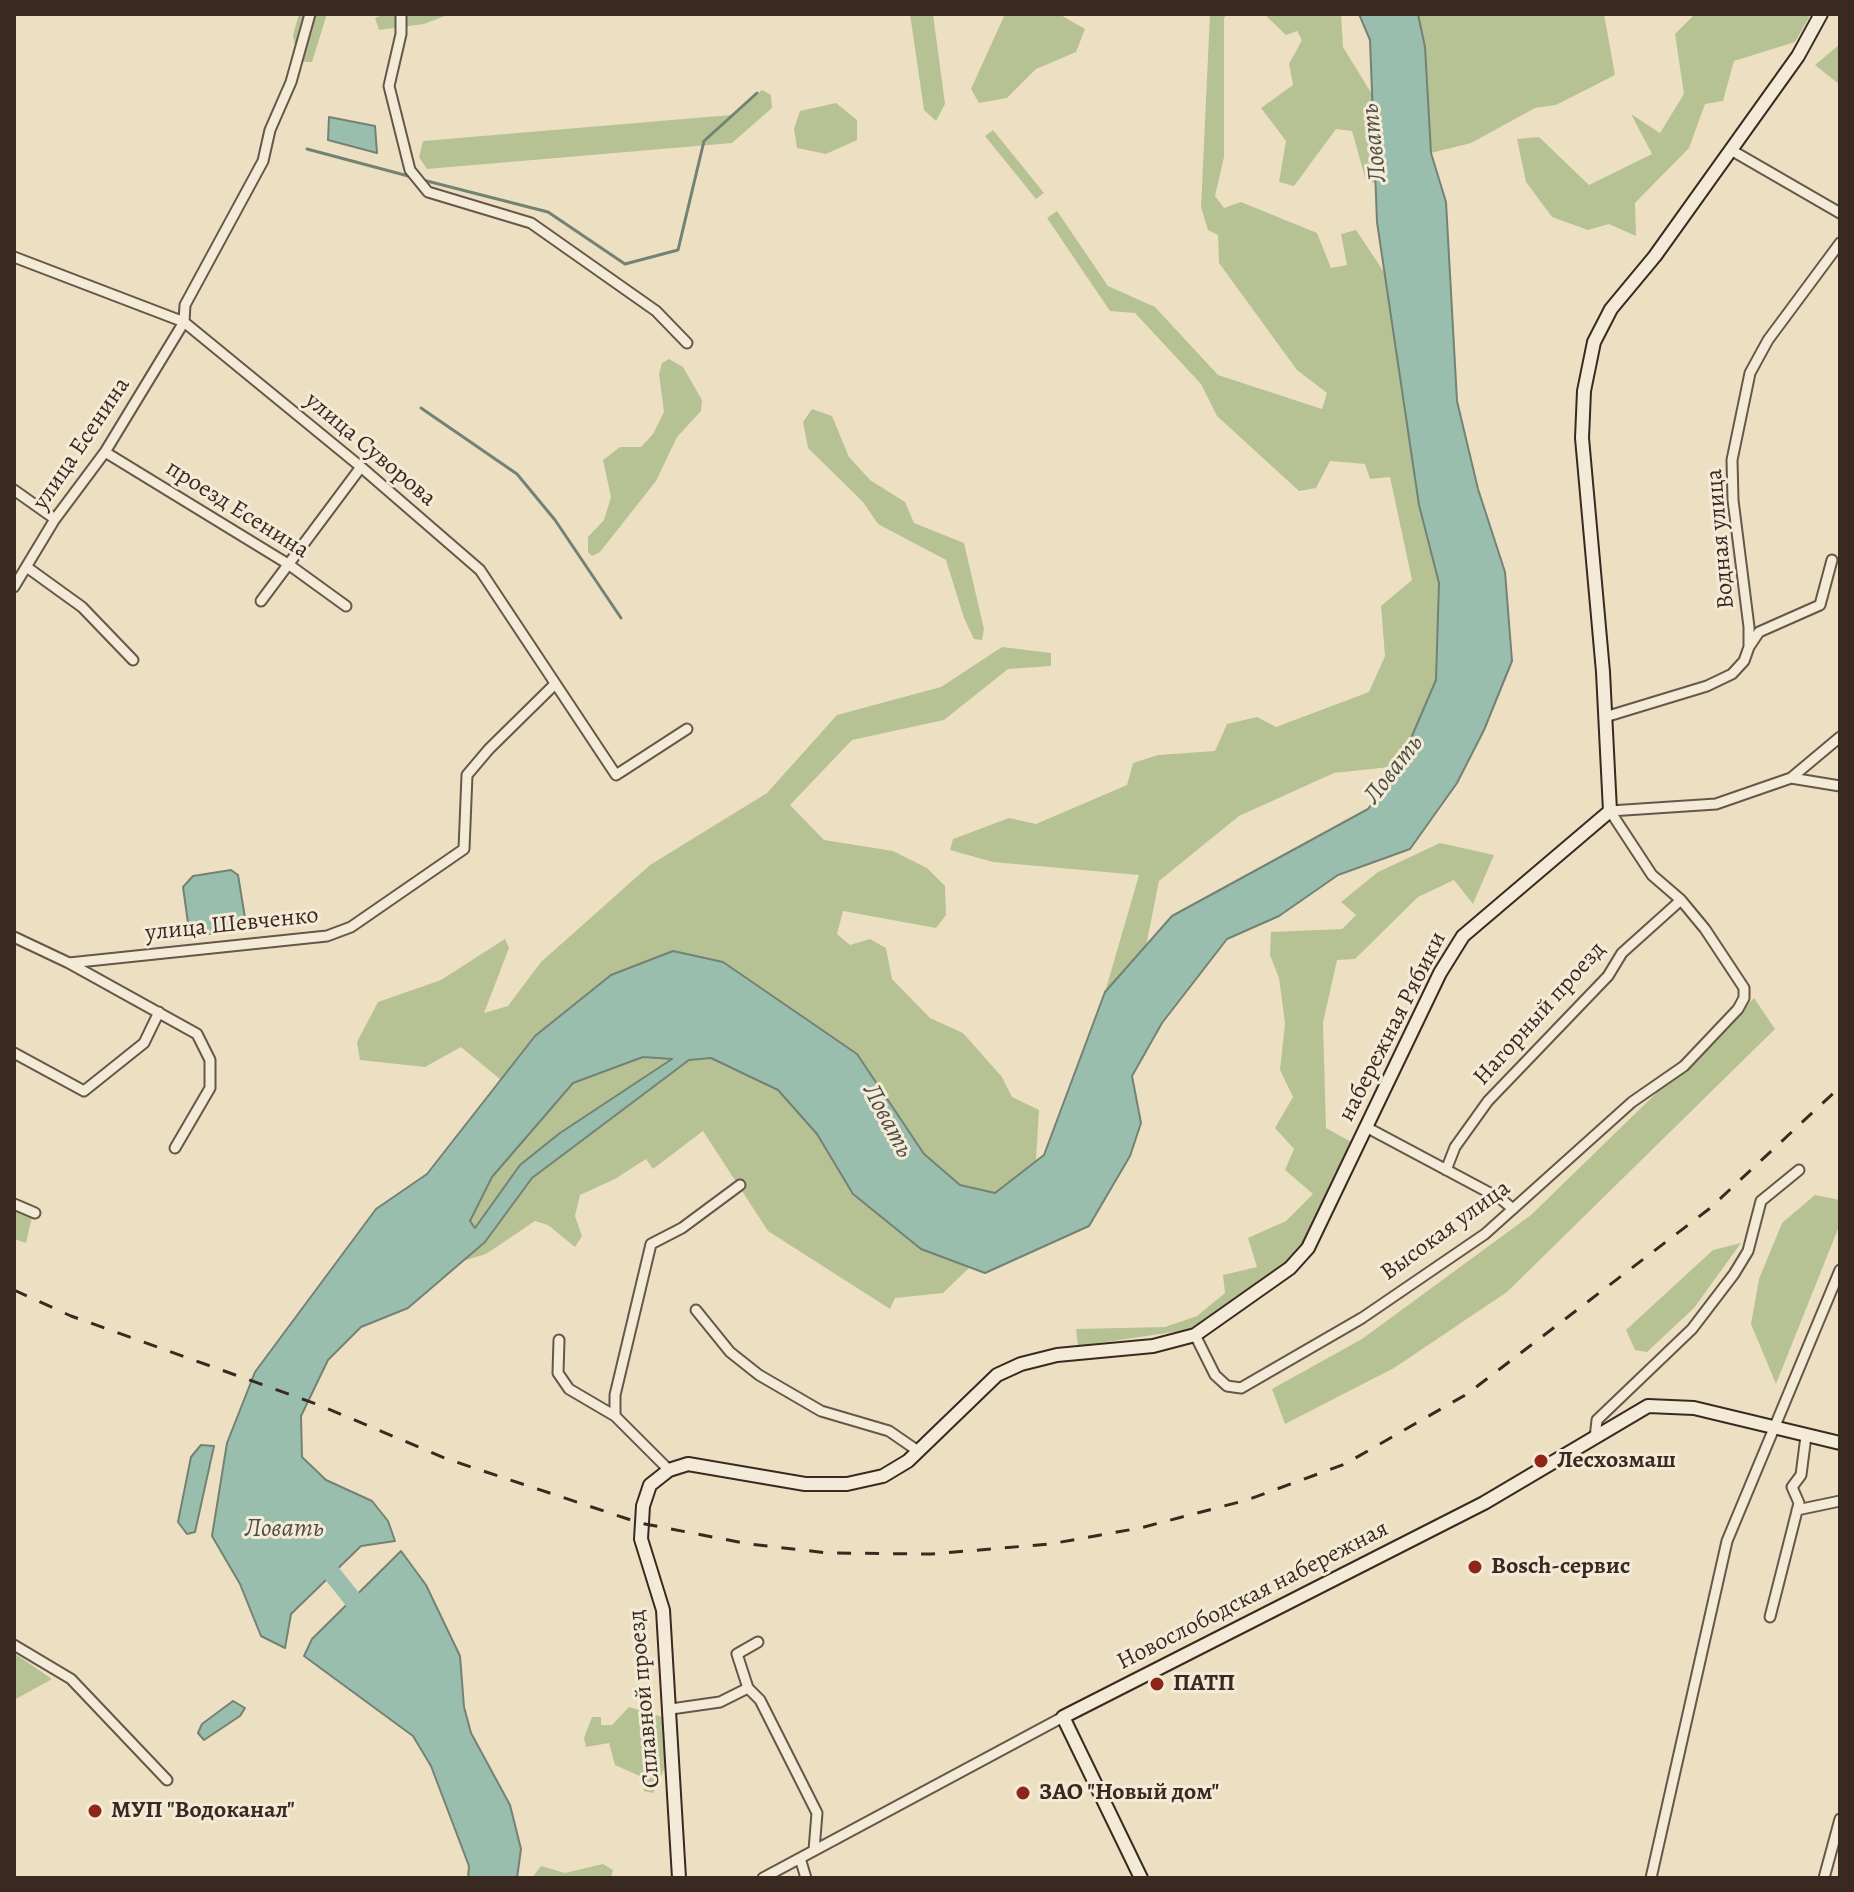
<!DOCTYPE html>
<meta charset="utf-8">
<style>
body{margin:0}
#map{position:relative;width:1854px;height:1892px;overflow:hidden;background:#ede0c2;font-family:Alegreya,serif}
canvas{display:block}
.frame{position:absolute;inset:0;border:16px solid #392920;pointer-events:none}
</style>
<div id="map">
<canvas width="1854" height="1892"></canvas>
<div class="frame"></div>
</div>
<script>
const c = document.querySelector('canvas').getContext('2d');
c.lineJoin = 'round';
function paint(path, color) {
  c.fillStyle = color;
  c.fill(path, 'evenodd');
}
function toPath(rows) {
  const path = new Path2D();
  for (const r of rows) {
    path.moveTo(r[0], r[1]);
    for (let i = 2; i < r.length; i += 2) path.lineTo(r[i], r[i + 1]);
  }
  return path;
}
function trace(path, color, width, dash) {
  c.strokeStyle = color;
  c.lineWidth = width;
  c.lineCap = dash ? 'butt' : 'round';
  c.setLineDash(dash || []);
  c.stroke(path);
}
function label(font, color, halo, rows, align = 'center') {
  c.font = font + ' Alegreya,serif';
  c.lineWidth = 6;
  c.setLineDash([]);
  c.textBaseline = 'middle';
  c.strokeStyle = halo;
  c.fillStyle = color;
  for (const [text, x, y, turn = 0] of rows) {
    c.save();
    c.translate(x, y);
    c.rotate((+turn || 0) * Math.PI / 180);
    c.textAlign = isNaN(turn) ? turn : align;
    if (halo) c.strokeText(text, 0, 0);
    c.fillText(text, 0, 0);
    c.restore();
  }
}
paint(toPath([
 [299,14,327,14,312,62,298,62,293,35],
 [385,14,450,14,424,24,379,30,375,18],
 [910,14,933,14,945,104,936,121,924,110],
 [1005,14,1059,14,1085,29,1076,52,1036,69,1007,98,979,103,971,89],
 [1210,14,1227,14,1224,18,1224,157,1215,196,1224,208,1241,202,1317,233,1331,268,1347,265,1341,234,1356,230,1386,275,1419,505,1439,583,1436,680,1399,766,1334,773,1239,816,1159,881,1146,946,1105,992,1139,875,993,862,950,850,953,839,1009,818,1036,824,1127,785,1133,763,1158,755,1215,751,1227,724,1257,717,1276,727,1369,692,1385,656,1381,606,1412,580,1390,477,1370,479,1365,464,1330,461,1316,488,1299,491,1217,416,1201,384,1135,313,1110,311,1047,218,1057,211,1108,286,1155,307,1218,375,1322,409,1327,393,1297,370,1219,263,1218,235,1208,230,1201,207],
 [1264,14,1341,14,1343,47,1373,96,1376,183,1366,181,1352,131,1336,129,1294,186,1279,182,1286,141,1261,108,1293,85,1289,64,1302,40,1297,31,1286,35],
 [1418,14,1604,14,1615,75,1556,105,1535,108,1471,143,1431,153,1425,47],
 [1695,14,1811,14,1795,42,1734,61,1723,101,1705,104,1689,148,1635,203,1636,236,1609,224,1588,230,1552,217,1526,182,1517,139,1539,137,1589,185,1652,154,1631,114,1660,133,1684,94,1675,34],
 [1840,44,1840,85,1815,65],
 [762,90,771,95,772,108,732,143,427,169,419,157,423,141,731,115],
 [836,103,857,120,857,140,826,154,797,148,794,129,800,111],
 [993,130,1044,193,1036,199,985,136],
 [669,359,683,367,702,400,701,411,677,437,656,481,600,552,592,556,588,552,588,537,604,520,611,497,603,460,620,447,641,447,653,434,664,412,659,374,662,363],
 [812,409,832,416,849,457,870,480,905,502,914,523,964,543,984,629,982,640,974,639,964,618,946,560,878,524,863,502,808,448,803,422],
 [1002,647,1051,653,1051,666,1008,669,944,720,852,740,790,805,824,840,893,851,927,868,945,886,946,915,936,928,843,911,837,934,850,945,870,939,886,948,892,979,930,1018,963,1033,1002,1077,1012,1097,1039,1110,1036,1161,995,1193,960,1185,924,1154,857,1054,535,1036,501,1080,461,1047,425,1067,360,1060,357,1042,378,1002,441,980,505,939,509,948,484,1013,508,1006,541,962,650,865,767,793,837,715,941,687],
 [1440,843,1494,855,1473,904,1454,880,1418,897,1355,959,1337,960,1323,1023,1326,1128,1353,1143,1306,1242,1291,1260,1194,1329,1078,1346,1076,1329,1165,1327,1197,1316,1225,1293,1223,1275,1257,1267,1248,1238,1286,1221,1313,1194,1285,1170,1294,1149,1275,1128,1293,1097,1280,1070,1285,1023,1279,978,1270,955,1271,932,1342,929,1356,915,1341,902,1378,872],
 [1754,998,1775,1029,1507,1292,1394,1368,1285,1424,1272,1389,1362,1339,1531,1215],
 [643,1057,673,1059,560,1133,520,1165,475,1229,470,1221,492,1177,573,1083],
 [711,1058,778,1090,817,1134,853,1194,921,1249,970,1267,943,1293,895,1298,890,1309,768,1231,703,1131,653,1169,646,1159,615,1179,580,1195,575,1216,582,1236,575,1247,548,1225,535,1221,486,1254,463,1261,485,1242,532,1178,689,1060],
 [1815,1195,1840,1200,1840,1224,1776,1384,1751,1324,1759,1279,1782,1223],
 [14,1209,32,1217,26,1243,14,1239],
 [1741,1243,1694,1308,1647,1352,1635,1350,1626,1330,1713,1250],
 [14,1653,52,1679,14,1700],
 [629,1707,666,1718,667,1763,653,1793,644,1791,642,1777,615,1765,609,1743,586,1747,584,1738,592,1717,601,1717,601,1725,612,1725],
 [603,1864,613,1870,611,1878,532,1878,541,1866,565,1873]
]), '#b7c294');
const water = toPath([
 [1359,14,1418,14,1425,47,1431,153,1446,202,1457,401,1478,489,1505,572,1512,661,1484,730,1457,783,1410,849,1338,875,1279,916,1227,939,1162,1023,1132,1076,1141,1123,1130,1156,1089,1226,985,1273,921,1249,853,1194,817,1134,778,1090,711,1058,689,1060,532,1178,485,1242,408,1308,361,1327,328,1360,301,1416,302,1457,326,1480,372,1501,388,1521,395,1541,361,1546,291,1614,285,1648,261,1636,240,1584,212,1536,227,1443,255,1372,376,1209,427,1174,535,1036,611,975,673,951,723,962,857,1054,924,1154,960,1185,995,1193,1044,1155,1105,992,1172,916,1368,809,1399,766,1436,680,1439,583,1419,505,1377,222,1370,40,1359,14],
 [643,1057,672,1059,560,1133,520,1165,475,1228,470,1221,492,1177,573,1083,643,1057],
 [329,117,375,126,377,153,328,140,329,117],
 [231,870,238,875,246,924,240,929,196,936,189,930,183,887,193,876,231,870],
 [201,1445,214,1446,195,1532,187,1534,178,1522,191,1457,201,1445],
 [401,1551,426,1585,460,1656,464,1707,471,1733,510,1805,521,1849,517,1878,468,1878,469,1866,431,1766,413,1736,304,1656,312,1639,401,1551],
 [233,1701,245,1708,240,1716,204,1740,198,1733,202,1724,233,1701]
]);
paint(water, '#9abeae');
trace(water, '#738275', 2);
trace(toPath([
 [307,149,412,177],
 [423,180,548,212,625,264,678,250,704,141,757,93],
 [421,408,517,474,555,520,621,618]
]), '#738275', 3);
trace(toPath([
 [317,1555,366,1616]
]), '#9abeae', 18);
const street = toPath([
 [401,14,401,34,389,86,410,170,428,192,531,223,656,311,687,343],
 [1731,150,1840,213],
 [14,257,184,322,361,467,480,570,616,775,687,729],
 [105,452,288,564,346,606],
 [14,490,55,519],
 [28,568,82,607,133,660],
 [14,587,55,519,105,452,184,322,185,305,263,161,270,130,291,82,310,14],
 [261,601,361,467],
 [1749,647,1759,632,1820,605,1832,560],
 [1605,717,1707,686,1732,674,1744,661,1749,647,1749,627,1733,500,1732,460,1750,373,1768,340,1840,243],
 [1791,778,1840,786],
 [1610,811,1716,804,1791,778,1840,737],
 [14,937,69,963,197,1034,210,1060,210,1088,175,1148],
 [69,963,327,936,351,927,464,849,467,775,489,749,554,685],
 [14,1053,84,1091,144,1043,159,1012],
 [1366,1127,1501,1199,1513,1209],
 [1446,1170,1455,1147,1488,1101,1608,976,1622,953,1681,900],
 [14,1204,35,1213],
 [696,1310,730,1352,759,1375,821,1411,889,1431,918,1451],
 [1195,1335,1215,1375,1227,1386,1241,1388,1362,1318,1485,1234,1632,1102,1684,1066,1738,1009,1744,998,1744,988,1705,929,1681,900,1652,875,1610,811],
 [559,1340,558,1373,569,1389,615,1416,669,1470],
 [615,1416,615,1395,651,1244,682,1228,740,1185],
 [1595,1438,1597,1420,1692,1329,1734,1274,1748,1251,1761,1201,1799,1170],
 [1797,1510,1840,1501],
 [1770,1617,1799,1503,1792,1487,1801,1475,1806,1436],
 [14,1645,71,1679,167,1780],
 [748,1688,760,1700,817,1813,814,1850],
 [671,1709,720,1702,748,1688,737,1654,758,1642],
 [800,1858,806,1878],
 [763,1878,1063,1717],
 [1651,1878,1727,1541,1840,1270],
 [1824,1878,1840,1819]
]);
const secondary = toPath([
 [679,1878,663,1610,641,1539,643,1506,650,1485,669,1470,688,1464,805,1484,847,1484,883,1476,908,1461,997,1375,1021,1364,1057,1355,1153,1346,1195,1335,1290,1268,1308,1248,1440,973,1463,936,1610,811,1603,672,1582,438,1584,391,1594,342,1611,309,1655,256,1798,56,1821,14],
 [1141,1878,1063,1717,1484,1503,1648,1406,1694,1408,1840,1443]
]);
trace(street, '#665748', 13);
trace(secondary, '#392920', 16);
trace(street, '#f3ebd7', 9);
trace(secondary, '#f3ebd7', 12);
trace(toPath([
 [14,1290,71,1316,319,1405,447,1459,640,1523,749,1544,828,1553,931,1554,1050,1544,1140,1528,1247,1500,1345,1464,1467,1394,1709,1209,1840,1087]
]), '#392920', 3, [14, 14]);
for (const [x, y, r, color] of [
 [1541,1461,8,"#8f2418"],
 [1475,1567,8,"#8f2418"],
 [1157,1684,8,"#8f2418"],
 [1023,1793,8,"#8f2418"],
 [95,1811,8,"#8f2418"]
]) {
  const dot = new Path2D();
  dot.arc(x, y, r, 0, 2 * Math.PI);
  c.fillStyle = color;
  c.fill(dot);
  trace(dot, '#f3ebd7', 3);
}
label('24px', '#392920', '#f3ebd7', [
 ["улица Есенина",82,444,-56],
 ["улица Суворова",370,450,40],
 ["проезд Есенина",237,510,32],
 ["Водная улица",1721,539,-95],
 ["улица Шевченко",232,925,-6],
 ["Нагорный проезд",1540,1014,-48],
 ["набережная Рябики",1393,1027,-63],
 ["Высокая улица",1446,1231,-36],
 ["Новослободская набережная",1253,1596,-27],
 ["Сплавной проезд",645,1699,-95]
]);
label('bold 24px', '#392920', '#f3ebd7', [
 ["Лесхозмаш",1557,1461],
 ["Bosch-сервис",1491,1567],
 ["ПАТП",1173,1684],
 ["ЗАО \"Новый дом\"",1039,1793],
 ["МУП \"Водоканал\"",111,1811]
], 'left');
label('italic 26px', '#514e44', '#f3ebd7', [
 ["Ловать",1375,143,-96],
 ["Ловать",1394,770,-52],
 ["Ловать",887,1121,62],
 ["Ловать",284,1530]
]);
</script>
